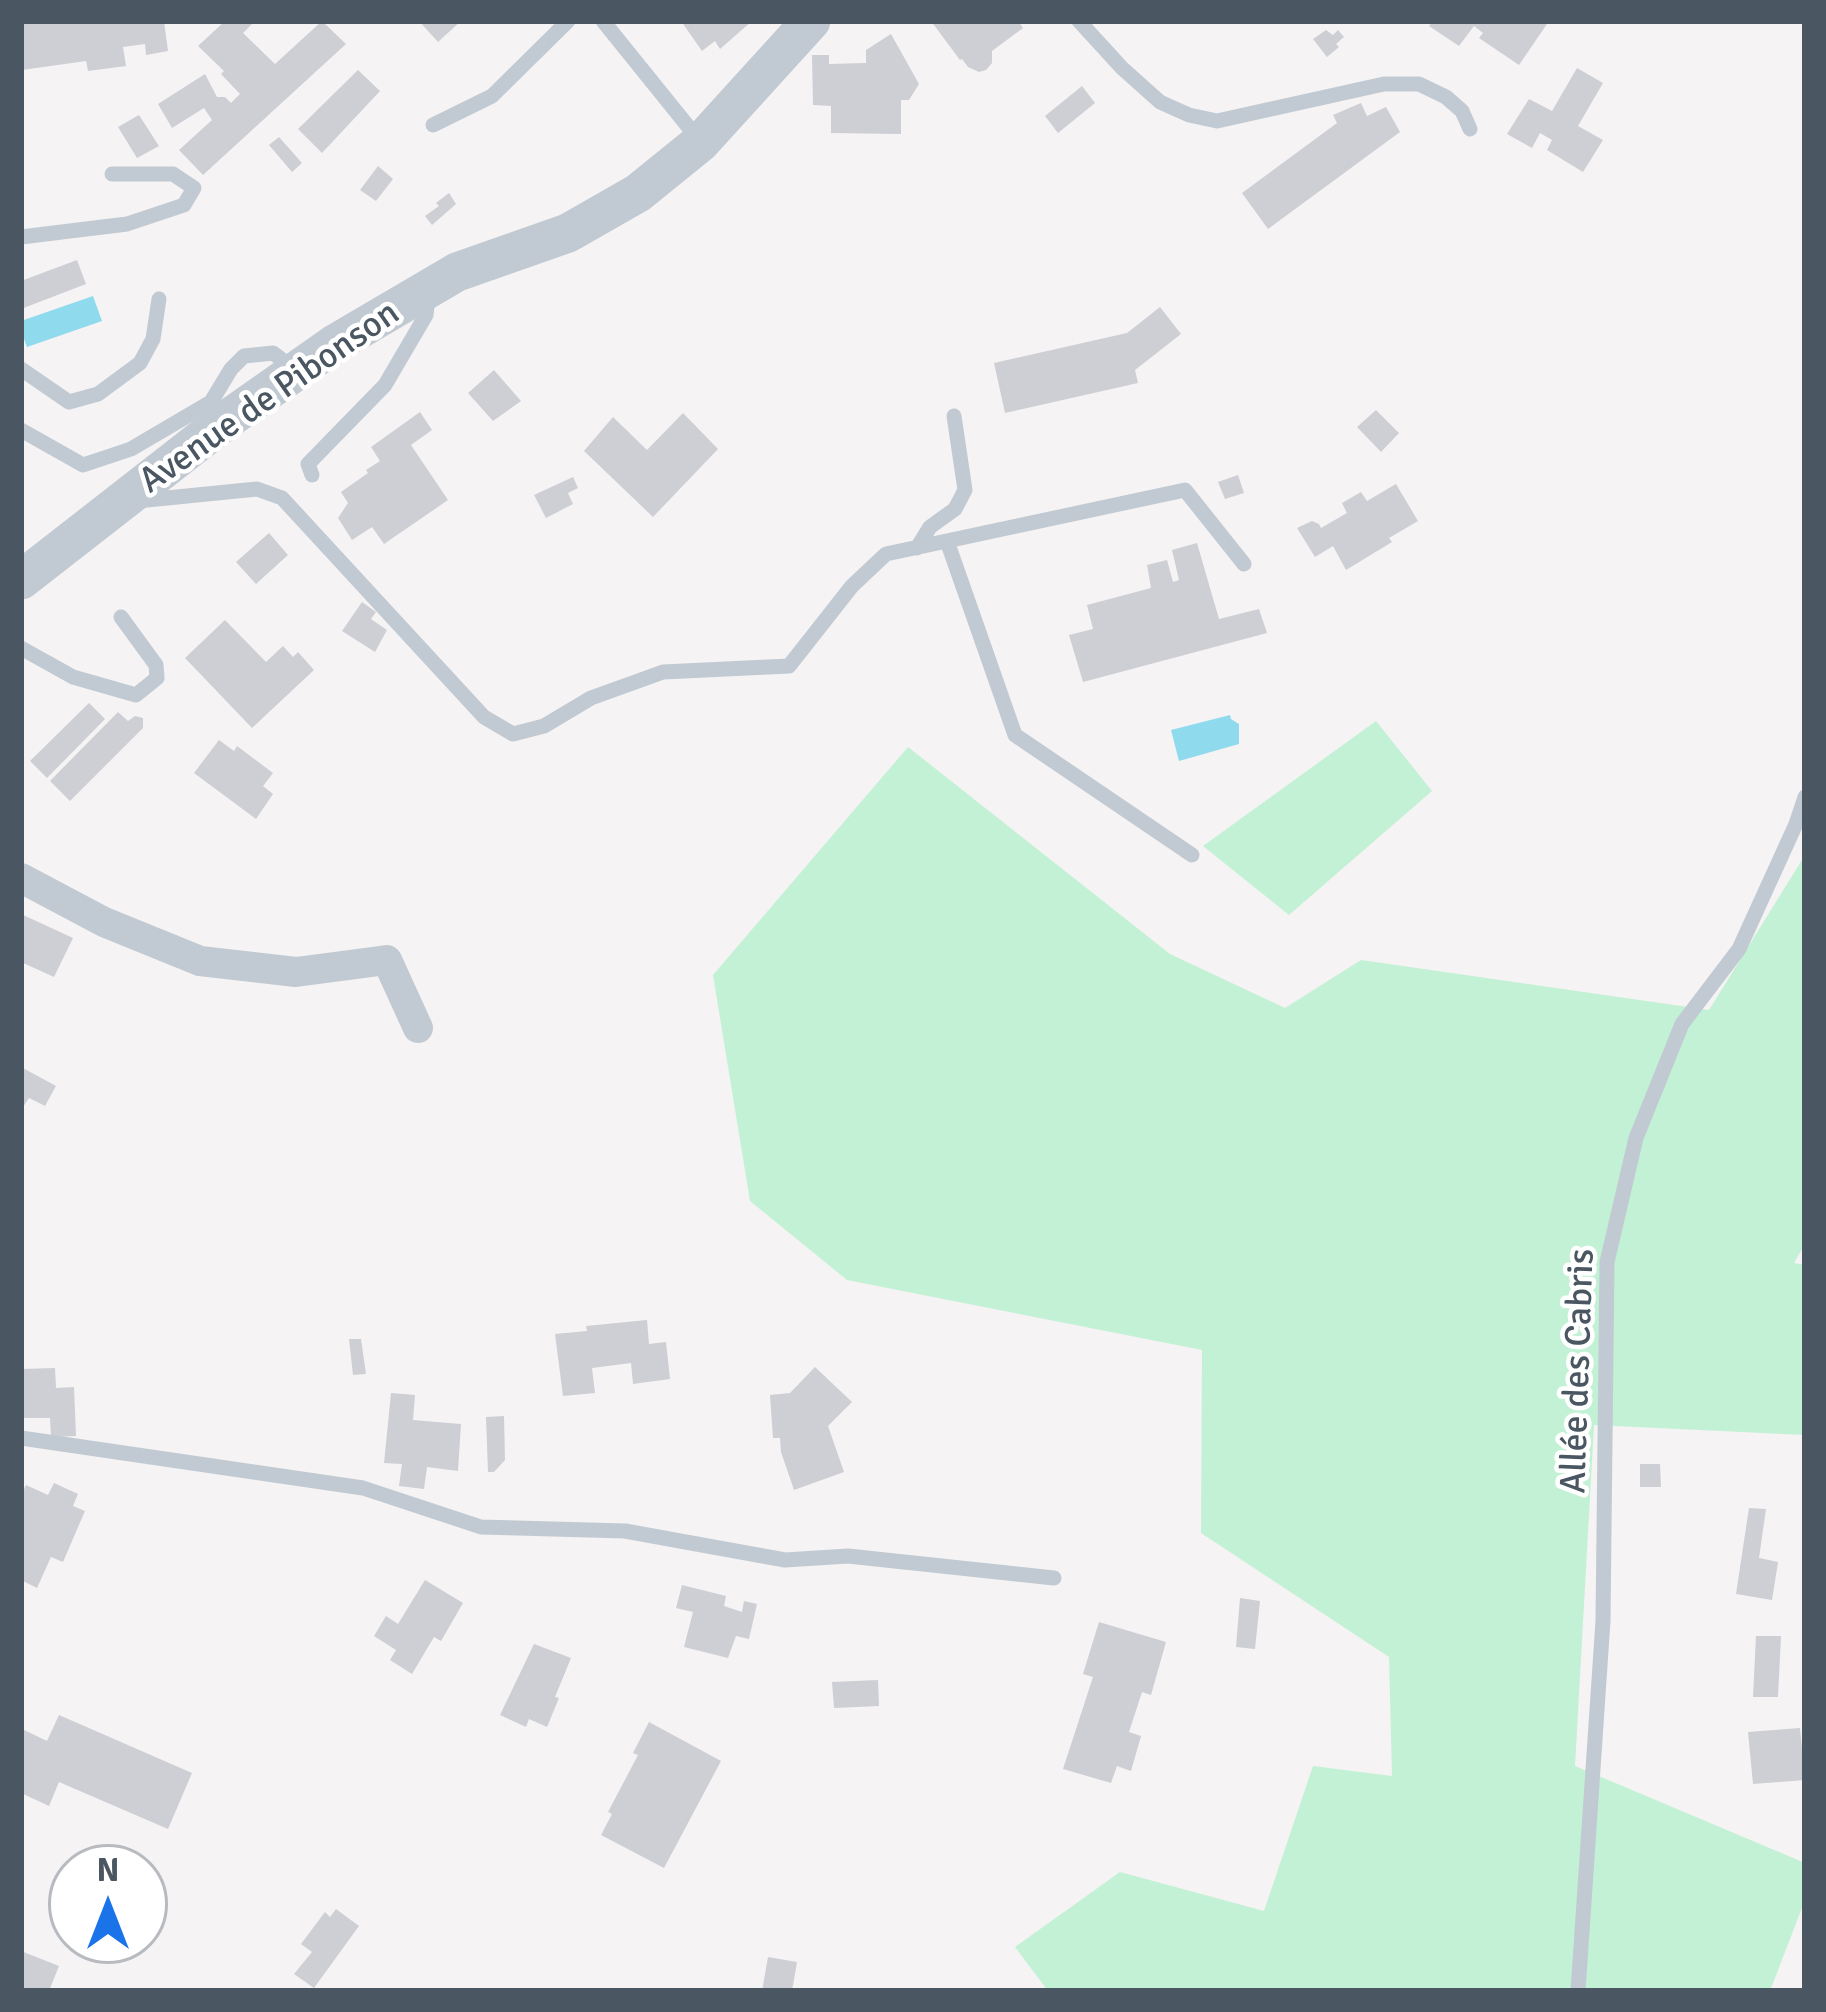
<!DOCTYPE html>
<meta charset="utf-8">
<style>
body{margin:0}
#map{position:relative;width:1826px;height:2012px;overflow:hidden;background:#f5f3f3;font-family:Signika,sans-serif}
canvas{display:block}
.frame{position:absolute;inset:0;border:24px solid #4a5661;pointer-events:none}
.north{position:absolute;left:48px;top:1844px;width:120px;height:120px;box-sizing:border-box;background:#fff;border:3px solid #b7bbc0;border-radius:50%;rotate:0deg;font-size:33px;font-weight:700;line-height:48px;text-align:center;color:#4a5661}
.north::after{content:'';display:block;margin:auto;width:42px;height:54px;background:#1a73e8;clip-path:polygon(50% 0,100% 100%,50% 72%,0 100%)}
</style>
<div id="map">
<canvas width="1826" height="2012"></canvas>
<div class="frame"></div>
<div class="north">N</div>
</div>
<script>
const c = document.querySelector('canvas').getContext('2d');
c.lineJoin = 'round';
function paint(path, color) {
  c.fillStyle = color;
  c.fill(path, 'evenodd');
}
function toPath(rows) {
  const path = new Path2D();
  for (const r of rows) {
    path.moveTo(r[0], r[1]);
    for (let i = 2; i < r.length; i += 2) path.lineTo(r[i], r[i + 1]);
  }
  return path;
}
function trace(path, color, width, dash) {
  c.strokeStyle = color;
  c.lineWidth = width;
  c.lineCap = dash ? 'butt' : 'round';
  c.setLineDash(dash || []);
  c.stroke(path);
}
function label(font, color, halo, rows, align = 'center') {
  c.font = font + ' Signika,sans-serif';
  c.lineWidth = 9;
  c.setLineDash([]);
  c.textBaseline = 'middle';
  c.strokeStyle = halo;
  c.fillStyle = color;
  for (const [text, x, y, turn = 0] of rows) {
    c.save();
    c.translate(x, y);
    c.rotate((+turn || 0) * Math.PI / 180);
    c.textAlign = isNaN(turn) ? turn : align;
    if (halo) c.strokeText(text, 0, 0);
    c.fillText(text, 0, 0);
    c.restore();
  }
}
paint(toPath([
 [1376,721,1432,791,1289,915,1203,846],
 [908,747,1170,954,1285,1008,1361,960,1709,1010,1805,855,1805,1244,1794,1263,1805,1265,1805,1435,1594,1425,1575,1766,1805,1863,1805,1900,1770,1991,1048,1991,1015,1947,1120,1872,1264,1911,1313,1766,1392,1776,1389,1657,1201,1533,1202,1350,847,1280,750,1201,713,975]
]), '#c3f1d5');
paint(toPath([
 [93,296,102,321,27,347,21,331,21,321],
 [1230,715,1231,719,1239,724,1239,744,1179,761,1171,730]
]), '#90daee');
paint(toPath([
 [21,21,164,21,168,51,146,55,145,44,123,47,126,66,88,71,86,61,22,70],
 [225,21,255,21,243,33,275,64,322,21,346,44,203,175,179,150,212,120,204,108,172,128,158,104,205,74,217,97,225,97,231,103,240,94,221,74,224,71,198,46],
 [419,21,461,21,438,42],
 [681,21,752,21,720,49,715,41,702,51],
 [931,21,1018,21,1023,28,992,51,992,63,986,70,979,72,968,67,962,59,960,60],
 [1433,21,1549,21,1519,65,1479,38,1483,33,1474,26,1459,46,1429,26],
 [1326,30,1333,35,1338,30,1344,37,1336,44,1339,47,1327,57,1313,39],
 [891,34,919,84,909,100,901,100,901,134,831,133,831,106,813,105,812,55,829,55,829,64,866,63,866,50],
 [1577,68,1603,83,1578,126,1603,140,1583,172,1547,150,1552,140,1540,133,1532,148,1507,134,1529,99,1552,111],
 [358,70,380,91,322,153,298,129],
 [1082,86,1095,103,1058,133,1045,116],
 [1361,103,1367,116,1386,107,1400,132,1268,229,1242,193,1337,123,1333,115],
 [139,115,159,146,137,158,118,127],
 [279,137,302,163,292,172,269,145],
 [378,166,393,179,376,201,360,190],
 [449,193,456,204,432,225,425,216,439,206,436,203],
 [77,260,86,284,21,309,21,281],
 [1160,307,1181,334,1135,370,1138,383,1005,413,994,363,1127,333],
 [494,370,521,401,493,421,468,393],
 [1376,410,1399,433,1381,452,1357,427],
 [420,412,432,430,411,445,448,500,384,544,372,527,352,540,338,518,348,503,341,492,368,473,366,470,380,461,371,447],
 [683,413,718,449,653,517,584,451,613,417,647,450],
 [1238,475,1244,493,1225,499,1218,482],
 [573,477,578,488,568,493,573,504,546,518,534,495],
 [1396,484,1418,521,1389,538,1392,542,1346,570,1333,546,1315,557,1297,528,1312,521,1319,524,1321,528,1347,513,1342,503,1361,492,1367,501],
 [269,533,288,555,256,584,236,562],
 [1197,543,1219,619,1259,609,1267,633,1083,682,1069,635,1093,629,1087,605,1151,588,1147,565,1167,560,1173,582,1179,580,1172,550],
 [362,602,376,612,371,619,387,630,375,652,342,631],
 [225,620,266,662,283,646,293,657,298,652,314,670,252,728,185,658],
 [89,703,105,719,47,778,30,761],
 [118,712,128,721,135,716,143,718,143,728,70,801,50,781],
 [219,740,234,751,237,746,273,773,263,786,273,794,256,819,194,773],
 [21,914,73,938,54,977,21,962],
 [21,1067,56,1086,45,1106,29,1098,21,1110],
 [647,1320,649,1344,666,1342,670,1379,633,1384,631,1363,592,1368,595,1393,563,1396,555,1334,587,1331,586,1326],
 [349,1339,361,1339,366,1374,353,1375],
 [815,1367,852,1402,828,1426,844,1472,794,1490,781,1452,780,1438,773,1438,770,1395,790,1393],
 [55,1368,56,1388,74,1387,76,1436,51,1437,50,1418,22,1418,21,1369],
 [391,1393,415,1395,413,1420,461,1424,458,1471,427,1467,424,1489,399,1486,402,1464,384,1463],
 [504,1416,505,1460,494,1472,488,1472,486,1417],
 [1640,1464,1660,1464,1661,1487,1640,1487],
 [54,1483,78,1494,73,1506,85,1511,63,1562,51,1557,37,1588,21,1580,21,1496,26,1485,48,1495],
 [1749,1508,1766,1509,1759,1558,1778,1562,1772,1600,1736,1594],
 [425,1580,463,1603,441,1641,434,1637,412,1674,390,1660,396,1650,374,1636,386,1616,398,1624],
 [682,1585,726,1596,724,1606,742,1612,744,1601,757,1604,749,1639,736,1636,728,1658,684,1647,693,1612,676,1608],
 [1240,1598,1260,1601,1255,1649,1236,1647],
 [1099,1622,1166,1642,1151,1695,1142,1692,1129,1732,1141,1736,1131,1771,1117,1766,1111,1783,1063,1769,1093,1677,1083,1674],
 [1756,1636,1781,1636,1778,1697,1753,1697],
 [534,1644,571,1658,555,1697,559,1698,547,1727,529,1719,526,1727,500,1715],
 [878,1680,879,1706,834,1708,832,1682],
 [59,1715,192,1773,168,1829,59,1782,49,1806,21,1793,22,1729,47,1741],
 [649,1722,721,1761,664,1868,601,1835,612,1814,608,1812,638,1755,633,1753],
 [1800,1728,1805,1780,1753,1784,1748,1732],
 [336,1909,359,1926,314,1988,294,1974,312,1952,301,1944,325,1912,330,1917],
 [21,1951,59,1966,49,1991,21,1991],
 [768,1957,797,1962,792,1991,762,1991]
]), '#cdcfd5');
trace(toPath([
 [603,21,699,140],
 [1079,21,1122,68,1160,102,1189,115,1217,121,1384,84,1419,84,1446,97,1462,111,1470,129],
 [433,125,492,96,568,21],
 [21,237,127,224,184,205,194,188,173,174,112,174],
 [21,369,69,402,98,394,140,363,153,339,159,299],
 [21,430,83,465,131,449,211,402,231,369,244,356,273,353,294,369],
 [312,475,308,464,385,385,426,315,428,297],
 [137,501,257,489,282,498,484,717,513,734,544,726,591,698,663,672,789,666,852,586,886,554,1185,490,1244,564],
 [947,541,1015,735,1192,855],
 [917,548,930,527,955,509,965,490,954,416],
 [21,648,73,677,136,695,157,678,156,665,121,617],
 [21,1438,363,1488,481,1527,625,1531,785,1560,848,1556,1054,1578],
 [1578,1991,1603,1621,1607,1262,1636,1138,1682,1024,1739,949,1796,824,1805,797]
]), '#c1cad2', 15);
trace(toPath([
 [21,878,104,922,200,961,296,972,387,960,418,1028]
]), '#c1cad2', 30);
trace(toPath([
 [21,580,225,421,336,343,457,272,568,233,638,193,701,142,811,21]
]), '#c1cad2', 39);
label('36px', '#4a5661', '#fff', [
 ["Avenue de Pibonson",270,398,-35],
 ["Allée des Cabris",1579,1371,-88]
]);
</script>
